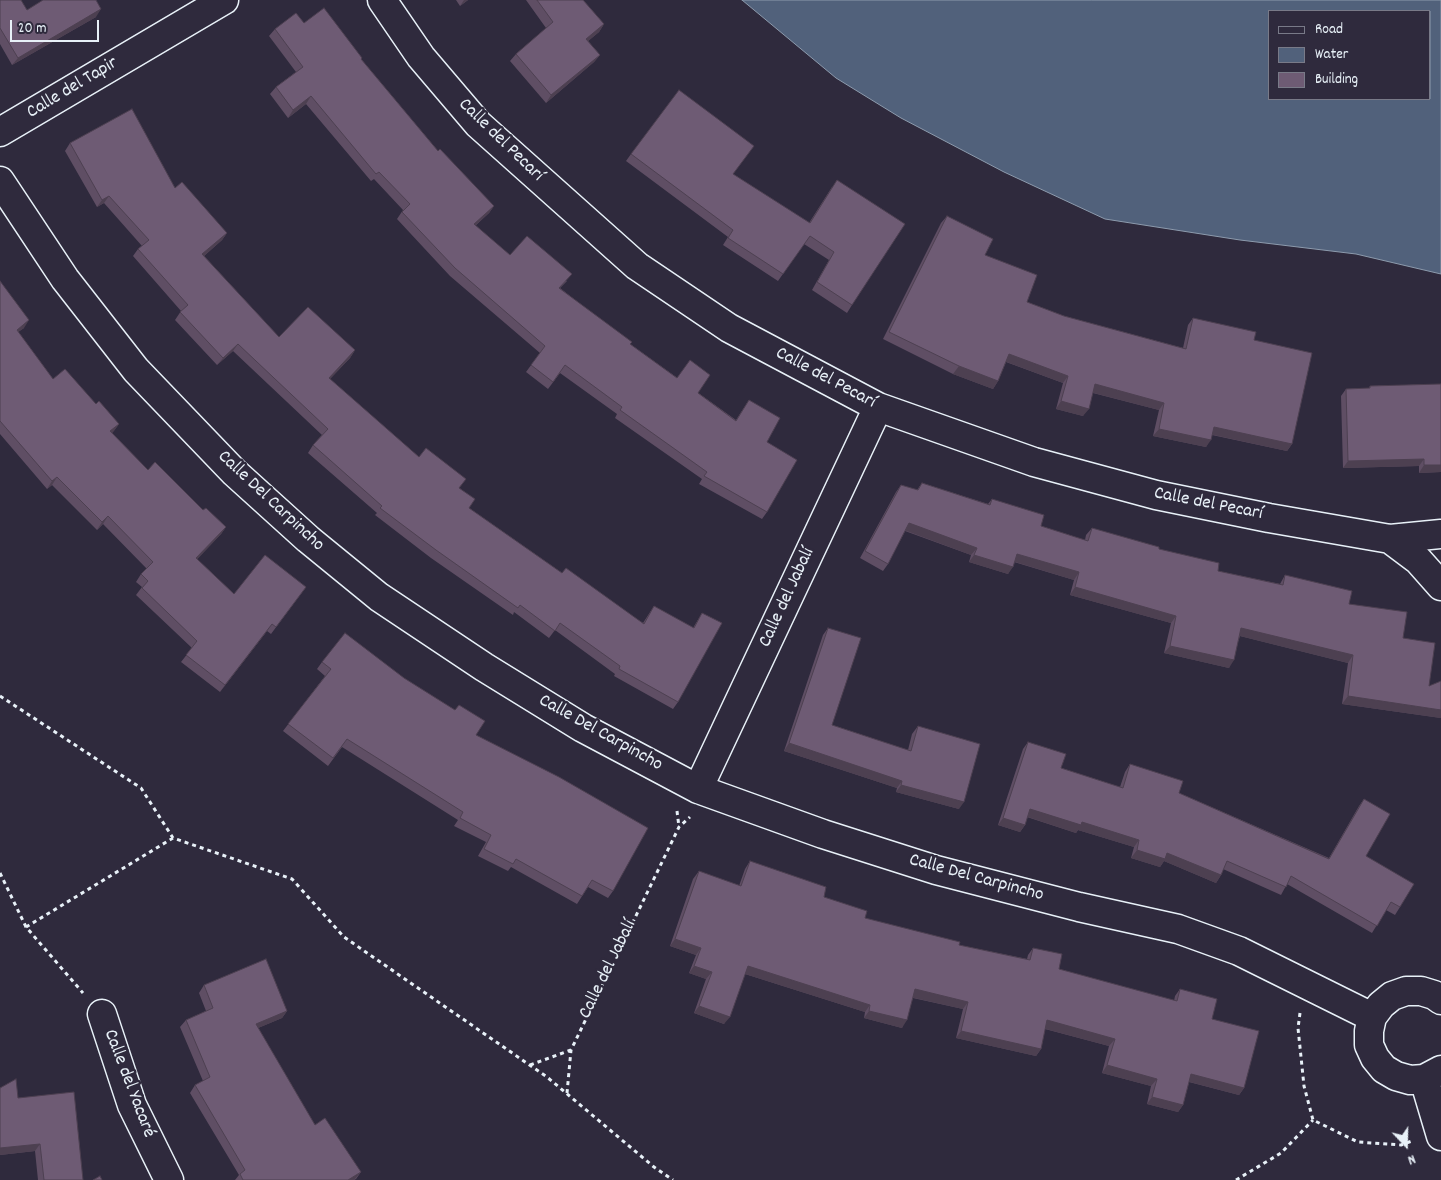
<!DOCTYPE html>
<meta charset="utf-8">
<style>
body{margin:0}
#map{position:relative;width:1441px;height:1180px;overflow:hidden;background:#2f2a3d;font-family:Dekko,sans-serif}
canvas{display:block}
.legend{position:absolute;left:1268px;top:10px;width:162px;height:90px;box-sizing:border-box;background:#2f2a3d;border:1px solid #797a88;margin:0;padding:6px 9px;list-style:none;font-size:15px;color:#e8f1f8}
.legend li{display:flex;align-items:center;gap:10px;height:25px}
.legend b{width:25px;border:1px solid #797a88}
.north{position:absolute;left:1381px;top:1120px;width:50px;height:50px;-webkit-text-stroke:4px #2f2a3d;paint-order:stroke;rotate:159deg;font-size:14px;font-weight:700;line-height:20px;text-align:center;color:#e8f1f8}
.north::after{content:'';display:block;margin:auto;width:18px;height:22px;background:#e8f1f8;clip-path:polygon(50% 0,100% 100%,50% 72%,0 100%)}
.scale{position:absolute;left:10px;top:20px;width:89px;height:22px;box-sizing:border-box;border:2px solid #e8f1f8;border-top:0;padding-left:6px;font-size:15px;line-height:18px;white-space:nowrap;color:#e8f1f8;-webkit-text-stroke:4px #2f2a3d;paint-order:stroke}
</style>
<div id="map">
<canvas width="1441" height="1180"></canvas>
<ul class="legend">
<li><b style="height:6px;background:#2f2a3d"></b>Road</li>
<li><b style="height:14px;background:#51617b"></b>Water</li>
<li><b style="height:14px;background:#6e5b74"></b>Building</li>
</ul>
<div class="north">N</div>
<div class="scale">20 m</div>
</div>
<script>
const c = document.querySelector('canvas').getContext('2d');
c.lineJoin = 'round';
function paint(path, color) {
  c.fillStyle = color;
  c.fill(path, 'evenodd');
}
function toPath(rows) {
  const path = new Path2D();
  for (const r of rows) {
    path.moveTo(r[0], r[1]);
    for (let i = 2; i < r.length; i += 2) path.lineTo(r[i], r[i + 1]);
  }
  return path;
}
function trace(path, color, width, dash) {
  c.strokeStyle = color;
  c.lineWidth = width;
  c.lineCap = dash ? 'butt' : 'round';
  c.setLineDash(dash || []);
  c.stroke(path);
}
function label(font, color, halo, rows, align = 'center') {
  c.font = font + ' Dekko,sans-serif';
  c.lineWidth = 5;
  c.setLineDash([]);
  c.textBaseline = 'middle';
  c.strokeStyle = halo;
  c.fillStyle = color;
  for (const [text, x, y, turn = 0] of rows) {
    c.save();
    c.translate(x, y);
    c.rotate((+turn || 0) * Math.PI / 180);
    c.textAlign = isNaN(turn) ? turn : align;
    if (halo) c.strokeText(text, 0, 0);
    c.fillText(text, 0, 0);
    c.restore();
  }
}
const water = toPath([
 [742,0,1441,0,1441,274,1356,254,1240,240,1105,219,1004,172,901,118,836,78,742,0],
 [1270,11,1430,11,1430,99,1270,99,1270,11]
]);
paint(water, '#51617b');
trace(water, '#8d9bad', 1);
const minor = toPath([
 [382,0,421,57,478,124,637,266,729,328,878,407,1034,462,1156,495,1269,518,1390,539,1441,534],
 [0,132,224,0],
 [0,181,65,279,136,370,234,472,308,539,379,597,484,667,583,728,698,789,823,834,936,870,1079,907,1178,929,1239,951,1372,1017],
 [1390,539,1418,560,1441,586],
 [698,789,878,407],
 [1441,1000,1434,995,1421,991,1406,991,1392,996,1381,1005,1372,1017,1369,1031,1369,1045,1375,1058,1384,1069,1396,1076,1410,1080,1424,1079,1441,1070],
 [102,1014,132,1105,169,1180],
 [1424,1079,1441,1136]
]);
trace(minor, '#e8f1f8', 31);
trace(toPath([
 [0,696,141,788,173,838,292,879,344,937,547,1077,654,1167,673,1180],
 [677,811,679,827],
 [0,873,26,927,83,993],
 [26,927,173,838],
 [1300,1013,1298,1028,1304,1086,1313,1120,1358,1142,1401,1145,1412,1141],
 [530,1065,571,1050],
 [567,1093,571,1050,679,827,690,817],
 [1236,1180,1281,1153,1313,1120]
]), '#e8f1f8', 3, [4, 4]);
trace(minor, '#2f2a3d', 28);
paint(toPath([
 [0,0,27,10,96,17,12,65,0,44],
 [456,0,468,0,460,6],
 [526,0,583,0,604,24,599,32,588,41,600,55,594,62,546,103,510,61,516,54,546,28],
 [304,23,361,59,438,151,494,206,489,213,475,226,510,255,567,281,560,288,630,344,736,420,749,400,767,442,767,512,762,519,699,484,702,479,615,418,617,414,560,373,548,389,526,372,540,353,450,276,397,219,403,210,374,179,371,181,306,104,288,118,270,94,276,87,296,72,269,36,275,29],
 [70,143,175,188,227,233,222,240,204,256,279,337,355,350,350,358,330,379,419,457,460,488,469,508,562,573,643,623,654,606,693,628,702,613,678,702,673,709,614,676,615,674,555,630,549,638,514,612,513,615,431,558,375,515,377,513,308,453,313,445,322,435,233,351,217,365,175,320,181,311,133,256,138,249,142,246,104,203,97,207,65,151],
 [631,154,733,174,809,223,832,187,852,305,847,313,812,290,829,260,804,244,778,281,723,245,728,237,626,161],
 [947,216,985,255,1027,302,1064,316,1183,348,1188,325,1193,318,1254,340,1292,444,1287,451,1212,435,1206,447,1153,436,1159,410,1093,393,1083,416,1056,409,1063,383,1006,362,998,381,993,389,953,374,883,339,941,223],
 [0,281,24,328,18,332,53,379,96,404,119,424,112,433,148,470,226,527,221,534,197,559,234,594,306,587,271,634,267,631,220,692,181,662,192,648,136,595,142,587,136,582,141,574,147,569,103,524,97,530,52,485,47,489,0,434],
 [1441,384,1441,472,1419,473,1419,466,1343,468,1341,396,1346,389,1369,388,1370,386],
 [922,483,988,504,992,499,1041,526,1085,540,1086,535,1092,528,1159,549,1218,571,1280,584,1285,575,1349,604,1403,638,1429,686,1441,718,1342,704,1348,663,1240,636,1229,668,1164,653,1171,623,1070,595,1074,580,1014,562,1008,574,969,562,971,555,905,531,888,564,883,571,860,558,896,492,901,485,917,490],
 [828,628,832,725,908,750,912,734,918,726,959,809,896,792,897,788,784,751,823,635],
 [322,662,476,735,613,891,608,898,588,887,577,904,511,867,508,871,478,856,486,842,454,826,458,820,342,747,328,766,283,731,325,676,317,669],
 [1028,742,1061,768,1120,787,1125,772,1130,764,1179,793,1329,858,1359,806,1364,799,1366,856,1400,907,1395,915,1386,910,1372,933,1287,884,1281,895,1223,869,1221,875,1216,883,1164,861,1160,867,1131,858,1134,847,1078,830,1076,833,1027,817,1025,825,1020,832,998,825,1023,749],
 [750,861,824,897,865,918,959,945,1027,959,1028,955,1033,948,1059,969,1174,1001,1175,996,1180,989,1212,1019,1244,1088,1239,1095,1189,1082,1183,1105,1178,1112,1147,1104,1151,1086,1102,1073,1109,1046,1045,1029,1041,1049,1036,1056,956,1038,963,1009,913,998,902,1028,864,1018,865,1012,745,974,724,1024,694,1013,706,979,689,973,696,955,670,946,693,879,699,871,739,886,745,869],
 [204,985,287,1011,282,1018,258,1028,315,1125,361,1172,356,1179,354,1180,235,1180,239,1175,190,1093,195,1085,203,1081,180,1027,186,1020,206,1011,199,993],
 [0,1088,18,1098,83,1180,38,1180,35,1151,0,1155]
]), '#5f4e64');
paint(toPath([
 [464,0,468,0,460,6],
 [101,9,96,17,12,65,18,58],
 [604,24,599,32,581,47,586,39],
 [600,55,594,62,546,103,551,95],
 [311,96,306,104,288,118,293,110],
 [109,196,104,203,97,207,102,200],
 [494,206,489,213,468,232,474,224],
 [227,233,222,240,197,262,202,254],
 [29,320,24,328,11,337,17,330],
 [238,344,233,351,217,365,223,358],
 [355,350,350,358,324,385,329,378],
 [1009,354,1068,376,1063,383,1004,361],
 [959,366,998,381,993,389,953,374],
 [1095,384,1164,403,1159,410,1090,392],
 [1061,401,1089,409,1083,416,1056,409],
 [119,424,114,431,105,439,110,431],
 [1214,427,1292,444,1287,451,1209,434],
 [1159,429,1211,440,1206,447,1153,436],
 [1424,459,1419,466,1343,468,1348,461],
 [1424,465,1441,465,1441,472,1419,473],
 [57,477,52,485,47,489,52,481],
 [108,516,103,524,97,530,102,522],
 [909,523,977,548,971,555,904,530],
 [226,527,221,534,191,566,196,558],
 [1017,554,1079,572,1074,580,1012,561],
 [974,555,1013,567,1008,574,969,562],
 [1075,587,1176,616,1171,623,1070,595],
 [272,624,267,631,220,692,225,685],
 [1241,628,1353,655,1348,663,1236,635],
 [1170,646,1234,660,1229,668,1164,653],
 [1348,696,1441,710,1441,718,1342,704],
 [789,743,902,781,897,788,784,751],
 [901,785,964,802,959,809,896,792],
 [1030,809,1082,822,1139,840,1134,847,1078,830,1076,833,1025,816],
 [1003,818,1025,825,1020,832,998,825],
 [1137,850,1167,853,1221,875,1216,883,1164,861,1160,867,1131,858],
 [675,939,701,948,696,955,670,946],
 [694,966,712,972,706,979,689,973],
 [748,966,870,1005,865,1012,742,973],
 [915,989,968,1002,963,1009,910,997],
 [699,1006,730,1017,724,1024,694,1013],
 [287,1011,282,1018,251,1031,256,1024],
 [869,1011,907,1020,902,1028,864,1018],
 [1047,1020,1115,1039,1109,1046,1042,1028],
 [961,1031,1041,1049,1036,1056,956,1038],
 [1107,1065,1157,1079,1151,1086,1102,1073],
 [1191,1074,1244,1088,1239,1095,1186,1081],
 [1152,1097,1183,1105,1178,1112,1147,1104],
 [40,1144,35,1151,0,1155,0,1148],
 [361,1172,354,1180,348,1180]
]), '#4d4051');
const building = toPath([
 [0,0,21,0,27,10,43,0,96,0,101,9,18,58,0,28,0,0],
 [537,0,583,0,604,24,586,39,600,55,551,95,516,54,553,22,537,0],
 [324,8,362,58,361,59,438,151,440,149,494,206,474,224,510,255,527,236,572,274,559,288,632,342,630,344,677,378,690,360,710,375,698,393,736,421,749,400,780,418,767,442,797,460,767,512,704,476,707,472,620,410,622,407,565,365,553,382,531,365,545,346,455,268,402,212,410,204,379,172,376,174,311,96,293,110,276,87,303,67,275,29,296,13,304,23,324,8],
 [679,90,754,146,733,174,810,223,837,180,905,224,852,305,817,282,834,252,810,236,783,274,728,238,733,230,631,154,679,90],
 [132,109,175,188,182,182,227,233,202,254,279,337,308,307,355,350,329,378,419,457,426,448,466,479,459,488,475,499,469,508,562,573,566,568,644,624,654,606,694,628,702,613,722,623,678,702,619,669,620,666,560,623,555,631,520,605,518,608,436,550,380,508,382,506,313,445,328,429,238,344,223,358,180,312,188,305,138,249,149,240,109,196,102,200,70,143,132,109],
 [947,216,993,239,985,255,1037,275,1027,302,1064,316,1186,349,1193,318,1256,332,1254,340,1312,353,1292,444,1214,427,1211,440,1159,429,1164,403,1095,384,1089,409,1061,401,1068,376,1009,354,998,381,959,366,889,332,947,216],
 [0,281,29,320,17,330,53,379,65,369,96,404,99,401,119,424,110,431,148,470,155,462,203,510,206,508,226,527,196,558,234,594,265,555,306,587,276,627,272,624,225,685,186,655,197,641,142,588,148,581,141,574,153,562,108,516,102,522,57,477,52,481,0,421,0,281],
 [1441,384,1441,465,1424,465,1424,459,1348,461,1346,389,1370,388,1370,386,1441,384],
 [922,483,990,505,992,499,1044,515,1041,526,1088,541,1092,528,1159,547,1159,549,1219,563,1218,571,1283,585,1285,575,1352,591,1349,604,1407,612,1403,638,1435,643,1429,686,1441,681,1441,710,1348,696,1353,655,1241,628,1234,660,1170,646,1176,616,1075,587,1079,572,1017,554,1013,567,974,555,977,548,909,523,888,564,865,551,901,485,918,490,922,483],
 [828,628,861,638,832,725,911,751,918,726,980,744,964,802,901,785,902,781,789,743,828,628],
 [345,633,404,678,455,710,459,705,485,721,476,735,559,777,648,828,613,891,592,880,582,896,516,859,513,864,484,849,491,835,460,818,463,812,347,739,333,758,288,724,331,669,322,662,345,633],
 [1028,742,1066,754,1061,768,1123,788,1130,764,1183,781,1179,793,1329,859,1364,799,1390,814,1366,856,1414,884,1400,907,1391,902,1377,926,1291,876,1286,887,1227,861,1221,875,1167,853,1165,859,1137,850,1139,840,1082,822,1081,825,1030,809,1025,825,1003,818,1028,742],
 [750,861,826,887,824,897,867,911,865,918,960,942,959,945,1030,960,1033,948,1062,954,1059,969,1177,1001,1180,989,1217,999,1212,1019,1259,1031,1244,1088,1191,1074,1183,1105,1152,1097,1157,1079,1107,1065,1115,1039,1047,1020,1041,1049,961,1031,968,1002,915,989,907,1020,869,1011,870,1005,748,966,730,1017,699,1006,712,972,694,966,701,948,675,939,699,871,741,886,750,861],
 [266,959,287,1011,256,1024,315,1125,325,1118,361,1172,348,1180,243,1180,240,1174,245,1170,195,1085,210,1077,186,1020,213,1008,204,985,266,959],
 [16,1079,18,1098,74,1092,83,1180,44,1180,40,1144,0,1148,0,1088,16,1079],
 [100,1176,102,1180,93,1180,100,1176]
]);
paint(building, '#6e5b74');
trace(building, '#4d4051', 1);
label('19px', '#e8f1f8', '#2f2a3d', [
 ["Calle del Tapir",73,89,-31],
 ["Calle del Pecarí",500,141,44],
 ["Calle del Pecarí",825,379,28],
 ["Calle Del Carpincho",270,502,43],
 ["Calle del Pecarí",1208,505,11],
 ["Calle del Jabalí",788,598,-65],
 ["Calle Del Carpincho",600,734,29],
 ["Calle Del Carpincho",976,879,15],
 ["Calle del Jabalí",609,970,-64],
 ["Calle del Yacaré",128,1084,69]
]);
</script>
